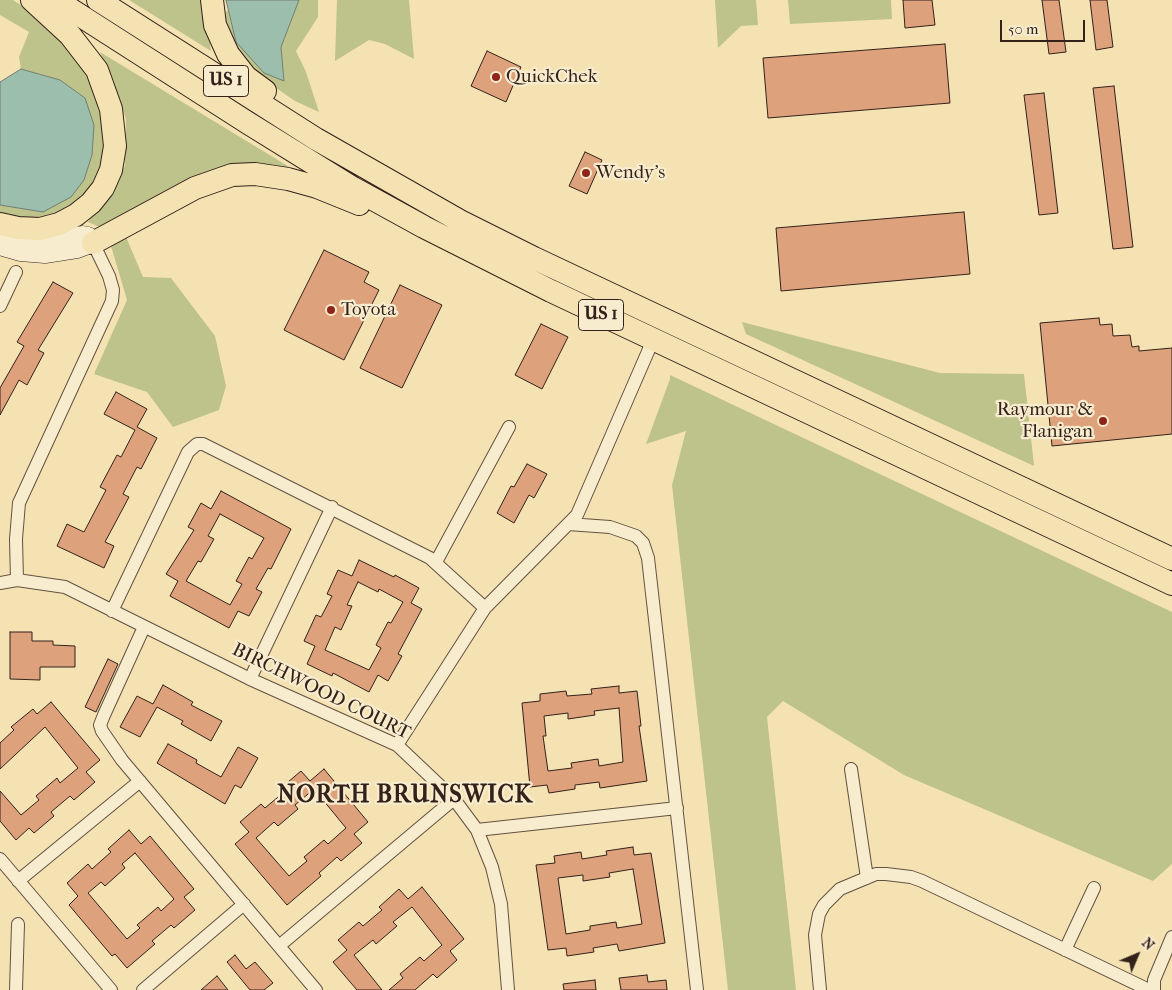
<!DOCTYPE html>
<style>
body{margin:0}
#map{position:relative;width:1172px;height:990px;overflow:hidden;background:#f4e2b3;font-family:"IM FELL French Canon",serif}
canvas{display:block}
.north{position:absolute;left:1112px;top:930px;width:50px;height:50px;-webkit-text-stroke:4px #f8ecce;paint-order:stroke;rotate:45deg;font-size:14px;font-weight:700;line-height:20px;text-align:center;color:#33211a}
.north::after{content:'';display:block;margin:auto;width:18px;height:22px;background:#33211a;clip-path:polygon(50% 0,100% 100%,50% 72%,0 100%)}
.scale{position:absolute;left:1000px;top:20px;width:85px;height:22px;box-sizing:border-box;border:2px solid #33211a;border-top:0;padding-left:6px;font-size:15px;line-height:18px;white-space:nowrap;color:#33211a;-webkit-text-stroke:4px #f8ecce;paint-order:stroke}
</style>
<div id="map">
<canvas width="1172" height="990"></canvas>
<div class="north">N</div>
<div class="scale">50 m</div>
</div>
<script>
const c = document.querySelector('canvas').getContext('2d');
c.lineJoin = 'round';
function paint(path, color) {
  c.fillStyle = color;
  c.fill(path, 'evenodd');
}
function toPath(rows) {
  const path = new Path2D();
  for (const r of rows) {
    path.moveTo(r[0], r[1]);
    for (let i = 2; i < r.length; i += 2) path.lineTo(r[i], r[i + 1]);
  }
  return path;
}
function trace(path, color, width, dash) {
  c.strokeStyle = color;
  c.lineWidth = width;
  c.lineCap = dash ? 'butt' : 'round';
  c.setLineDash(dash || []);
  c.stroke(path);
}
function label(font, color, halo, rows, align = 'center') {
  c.font = font + ' "IM FELL French Canon",serif';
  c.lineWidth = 4.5;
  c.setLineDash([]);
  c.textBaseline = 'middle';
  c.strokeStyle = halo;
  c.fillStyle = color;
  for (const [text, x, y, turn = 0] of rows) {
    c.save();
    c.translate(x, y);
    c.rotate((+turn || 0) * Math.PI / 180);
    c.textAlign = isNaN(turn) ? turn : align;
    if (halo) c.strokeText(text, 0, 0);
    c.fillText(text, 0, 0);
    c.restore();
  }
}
paint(toPath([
 [0,0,13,0,56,28,101,92,111,138,94,185,59,219,0,217,0,205,43,212,60,80,21,69,19,57,29,32,0,15],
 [129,0,204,0,211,51],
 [299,0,318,0,318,17,296,51,306,72,319,112,295,101,253,72,233,51,221,17,228,10,236,42,284,80,281,47],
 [337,0,409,0,414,59,385,44,369,40,335,61],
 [715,0,756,0,758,25,741,26,718,48],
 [788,0,891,0,892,19,790,24],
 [100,52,291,168,206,173,104,229,88,222,125,166,126,119],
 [126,237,143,277,171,278,215,336,226,386,219,410,173,427,147,392,94,374,127,300,111,246],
 [742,322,940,373,1024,374,1034,466,746,334],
 [670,375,1172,612,1172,864,1153,881,904,775,783,701,767,717,796,990,728,990,672,485,686,431,646,444,670,379]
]), '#bec28b');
const water = toPath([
 [226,0,299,0,281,47,284,81,264,73,236,42,226,0],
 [21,69,60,80,85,98,94,125,92,155,84,180,71,197,43,212,0,205,0,82,21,69]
]);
paint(water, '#9cbeac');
trace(water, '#727f72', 1);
const building = toPath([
 [903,0,932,0,935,25,905,28,903,0],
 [1042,0,1059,0,1066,52,1049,54,1042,0],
 [1090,0,1107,0,1113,47,1096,50,1090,0],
 [945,44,950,103,768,118,763,58,945,44],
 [487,51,521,67,506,102,471,86,487,51],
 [1114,86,1133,247,1113,249,1093,88,1114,86],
 [1044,93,1058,213,1039,215,1024,95,1044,93],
 [585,152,602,160,587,194,569,186,585,152],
 [964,212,970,274,781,291,776,228,964,212],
 [324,250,369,272,364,282,379,290,344,360,284,330,324,250],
 [53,282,73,293,38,350,44,353,27,385,19,380,0,415,0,388,24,346,17,342,53,282],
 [400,285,442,305,402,388,360,368,400,285],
 [1099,318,1100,325,1112,324,1113,336,1130,335,1132,347,1139,346,1139,351,1172,348,1172,434,1052,446,1040,323,1099,318],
 [541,324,568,337,542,389,515,375,541,324],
 [116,392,147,409,137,427,157,438,141,469,137,467,123,494,129,497,105,542,114,546,104,568,57,546,67,524,84,532,106,490,100,487,117,455,121,457,135,430,104,414,116,392],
 [527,464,547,474,534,498,529,495,514,523,497,513,511,486,514,487,527,464],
 [221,491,291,529,271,569,268,568,256,589,262,592,249,616,238,611,229,628,170,596,178,581,166,574,194,530,188,527,201,503,211,509,221,491],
 [220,514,264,538,252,559,249,557,236,581,242,584,230,605,186,581,198,561,201,562,214,539,208,536,220,514],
 [359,560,394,577,395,575,419,588,411,603,422,609,398,654,402,656,388,681,378,675,369,692,333,673,332,676,307,664,315,646,304,641,316,615,321,617,332,596,327,594,338,570,352,576,359,560],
 [358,582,378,592,379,589,403,602,391,623,388,622,376,645,381,648,369,670,325,650,335,627,341,630,352,606,347,605,358,582],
 [10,632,32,632,32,641,53,641,53,645,75,646,75,667,40,667,40,680,10,679,10,632],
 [108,659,118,664,96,712,85,707,108,659],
 [163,685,193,702,191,705,222,721,211,741,181,724,183,721,157,707,140,737,120,727,137,696,153,704,163,685],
 [619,686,619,693,637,691,641,726,639,726,647,781,600,788,599,782,575,785,575,789,549,793,547,785,530,787,522,703,540,701,540,694,566,691,567,696,592,694,591,689,619,686],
 [619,708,623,762,599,766,598,759,571,763,572,768,548,771,543,736,546,736,544,716,568,713,568,719,595,715,594,711,619,708],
 [51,702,100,760,86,772,95,782,74,800,70,796,51,812,54,816,34,833,29,828,16,840,0,821,0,791,21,815,39,800,36,796,57,778,60,783,78,768,45,727,0,769,0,743,14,730,11,727,33,709,37,714,51,702],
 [168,744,197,760,196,763,221,777,238,747,258,758,241,788,235,785,225,804,157,763,168,744],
 [324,769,368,822,354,834,362,843,341,861,337,857,319,873,321,876,287,905,235,844,249,832,240,822,261,804,265,808,284,792,281,788,301,771,310,781,324,769],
 [314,789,346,828,328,844,324,840,304,857,307,861,289,876,256,838,274,822,278,826,298,809,295,805,314,789],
 [129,830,141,844,150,836,194,889,184,897,195,910,174,928,171,925,152,941,155,944,127,968,115,954,112,956,69,905,78,896,67,883,88,864,92,869,111,852,108,849,129,830],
 [135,853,174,899,161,911,158,907,137,925,140,928,127,939,88,893,101,882,105,886,125,868,122,864,135,853],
 [633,847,634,855,651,853,665,943,619,951,617,944,593,948,594,952,567,956,566,948,548,950,536,865,555,863,554,856,581,852,582,859,607,855,606,851,633,847],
 [633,869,642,924,617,928,616,922,590,926,590,930,566,934,558,878,583,875,583,881,610,877,609,873,633,869],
 [422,887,464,939,450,951,457,960,437,978,433,974,415,990,389,990,403,978,400,974,420,957,424,961,442,945,412,907,393,922,397,926,376,944,373,940,354,955,382,990,357,990,333,962,347,950,338,940,359,922,363,926,382,910,379,907,399,889,408,899,422,887],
 [235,955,246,969,255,962,273,983,264,990,250,990,227,962,235,955],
 [647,975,648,982,666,980,667,990,621,990,619,978,647,975],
 [217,976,228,990,201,990,217,976],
 [595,980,596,990,564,990,563,984,595,980]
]);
paint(building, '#dda17c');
trace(building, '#33211a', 1);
const street = toPath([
 [0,306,16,272],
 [568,524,610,527,636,536,643,543,648,558,697,990],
 [436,562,509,427],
 [17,580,16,539,19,503,112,301,113,290,109,276,93,243],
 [0,583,17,580,65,587,250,679,397,745,454,799,477,830,492,867,501,904,508,990],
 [112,611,188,452,197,444,203,444,430,558,485,608],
 [144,627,104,715,100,725,102,731,122,760,316,990],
 [250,679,332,507],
 [397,745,485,608,577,515,653,340],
 [851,769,867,878],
 [477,830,677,808],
 [0,859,111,990],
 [18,881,140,781],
 [279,946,454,799],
 [1065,950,1094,888],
 [16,990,18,924],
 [143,990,244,904],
 [820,990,815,935,819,914,824,905,840,889,876,874,886,874,911,877,922,881,1149,990],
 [1154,990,1154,980,1172,937]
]);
const secondary = toPath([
 [0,236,37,243,82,235,88,236,93,243,77,249,45,254,20,252,0,246]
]);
const highway = toPath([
 [56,0,248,123,353,188,424,227,551,291,1172,584],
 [98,0,316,139,460,221,534,258,1172,559],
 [212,0,215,25,228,54,246,77,265,91],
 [0,224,18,228,40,229,59,224,76,215,91,203,103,188,111,170,115,146,111,109,97,70,70,35,32,0],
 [93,243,195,188,232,175,255,174,288,179,317,187,359,204]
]);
trace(street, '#635140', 14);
trace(secondary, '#33211a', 19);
trace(highway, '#33211a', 24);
trace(street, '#f8ecce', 12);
trace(secondary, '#f8ecce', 18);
trace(highway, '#f4e2b3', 22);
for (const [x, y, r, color] of [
 [496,77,5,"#8f2418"],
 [586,173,5,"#8f2418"],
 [331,310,5,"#8f2418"],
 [1103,421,5,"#8f2418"]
]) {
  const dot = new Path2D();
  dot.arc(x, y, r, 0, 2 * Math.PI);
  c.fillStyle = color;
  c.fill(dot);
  trace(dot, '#f8ecce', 2);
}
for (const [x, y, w] of [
 [226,81,45],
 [601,315,45]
]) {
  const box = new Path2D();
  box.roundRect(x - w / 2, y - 15.5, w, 31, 4);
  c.fillStyle = '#f8ecce';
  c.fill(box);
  trace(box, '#33211a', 1);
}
label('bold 18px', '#33211a', null, [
 ["US 1",226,81],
 ["US 1",601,315]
]);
label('19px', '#33211a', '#f8ecce', [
 ["QuickChek",506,77],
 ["Wendy's",596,173],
 ["Toyota",341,310],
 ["Raymour &",1093,410,"right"],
 ["Flanigan",1093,432,"right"]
], 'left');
label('19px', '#33211a', '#f8ecce', [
 ["BIRCHWOOD COURT",321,692,26]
]);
c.letterSpacing = '1px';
label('bold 24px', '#33211a', '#f8ecce', [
 ["NORTH BRUNSWICK",405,796]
]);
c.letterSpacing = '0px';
</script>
